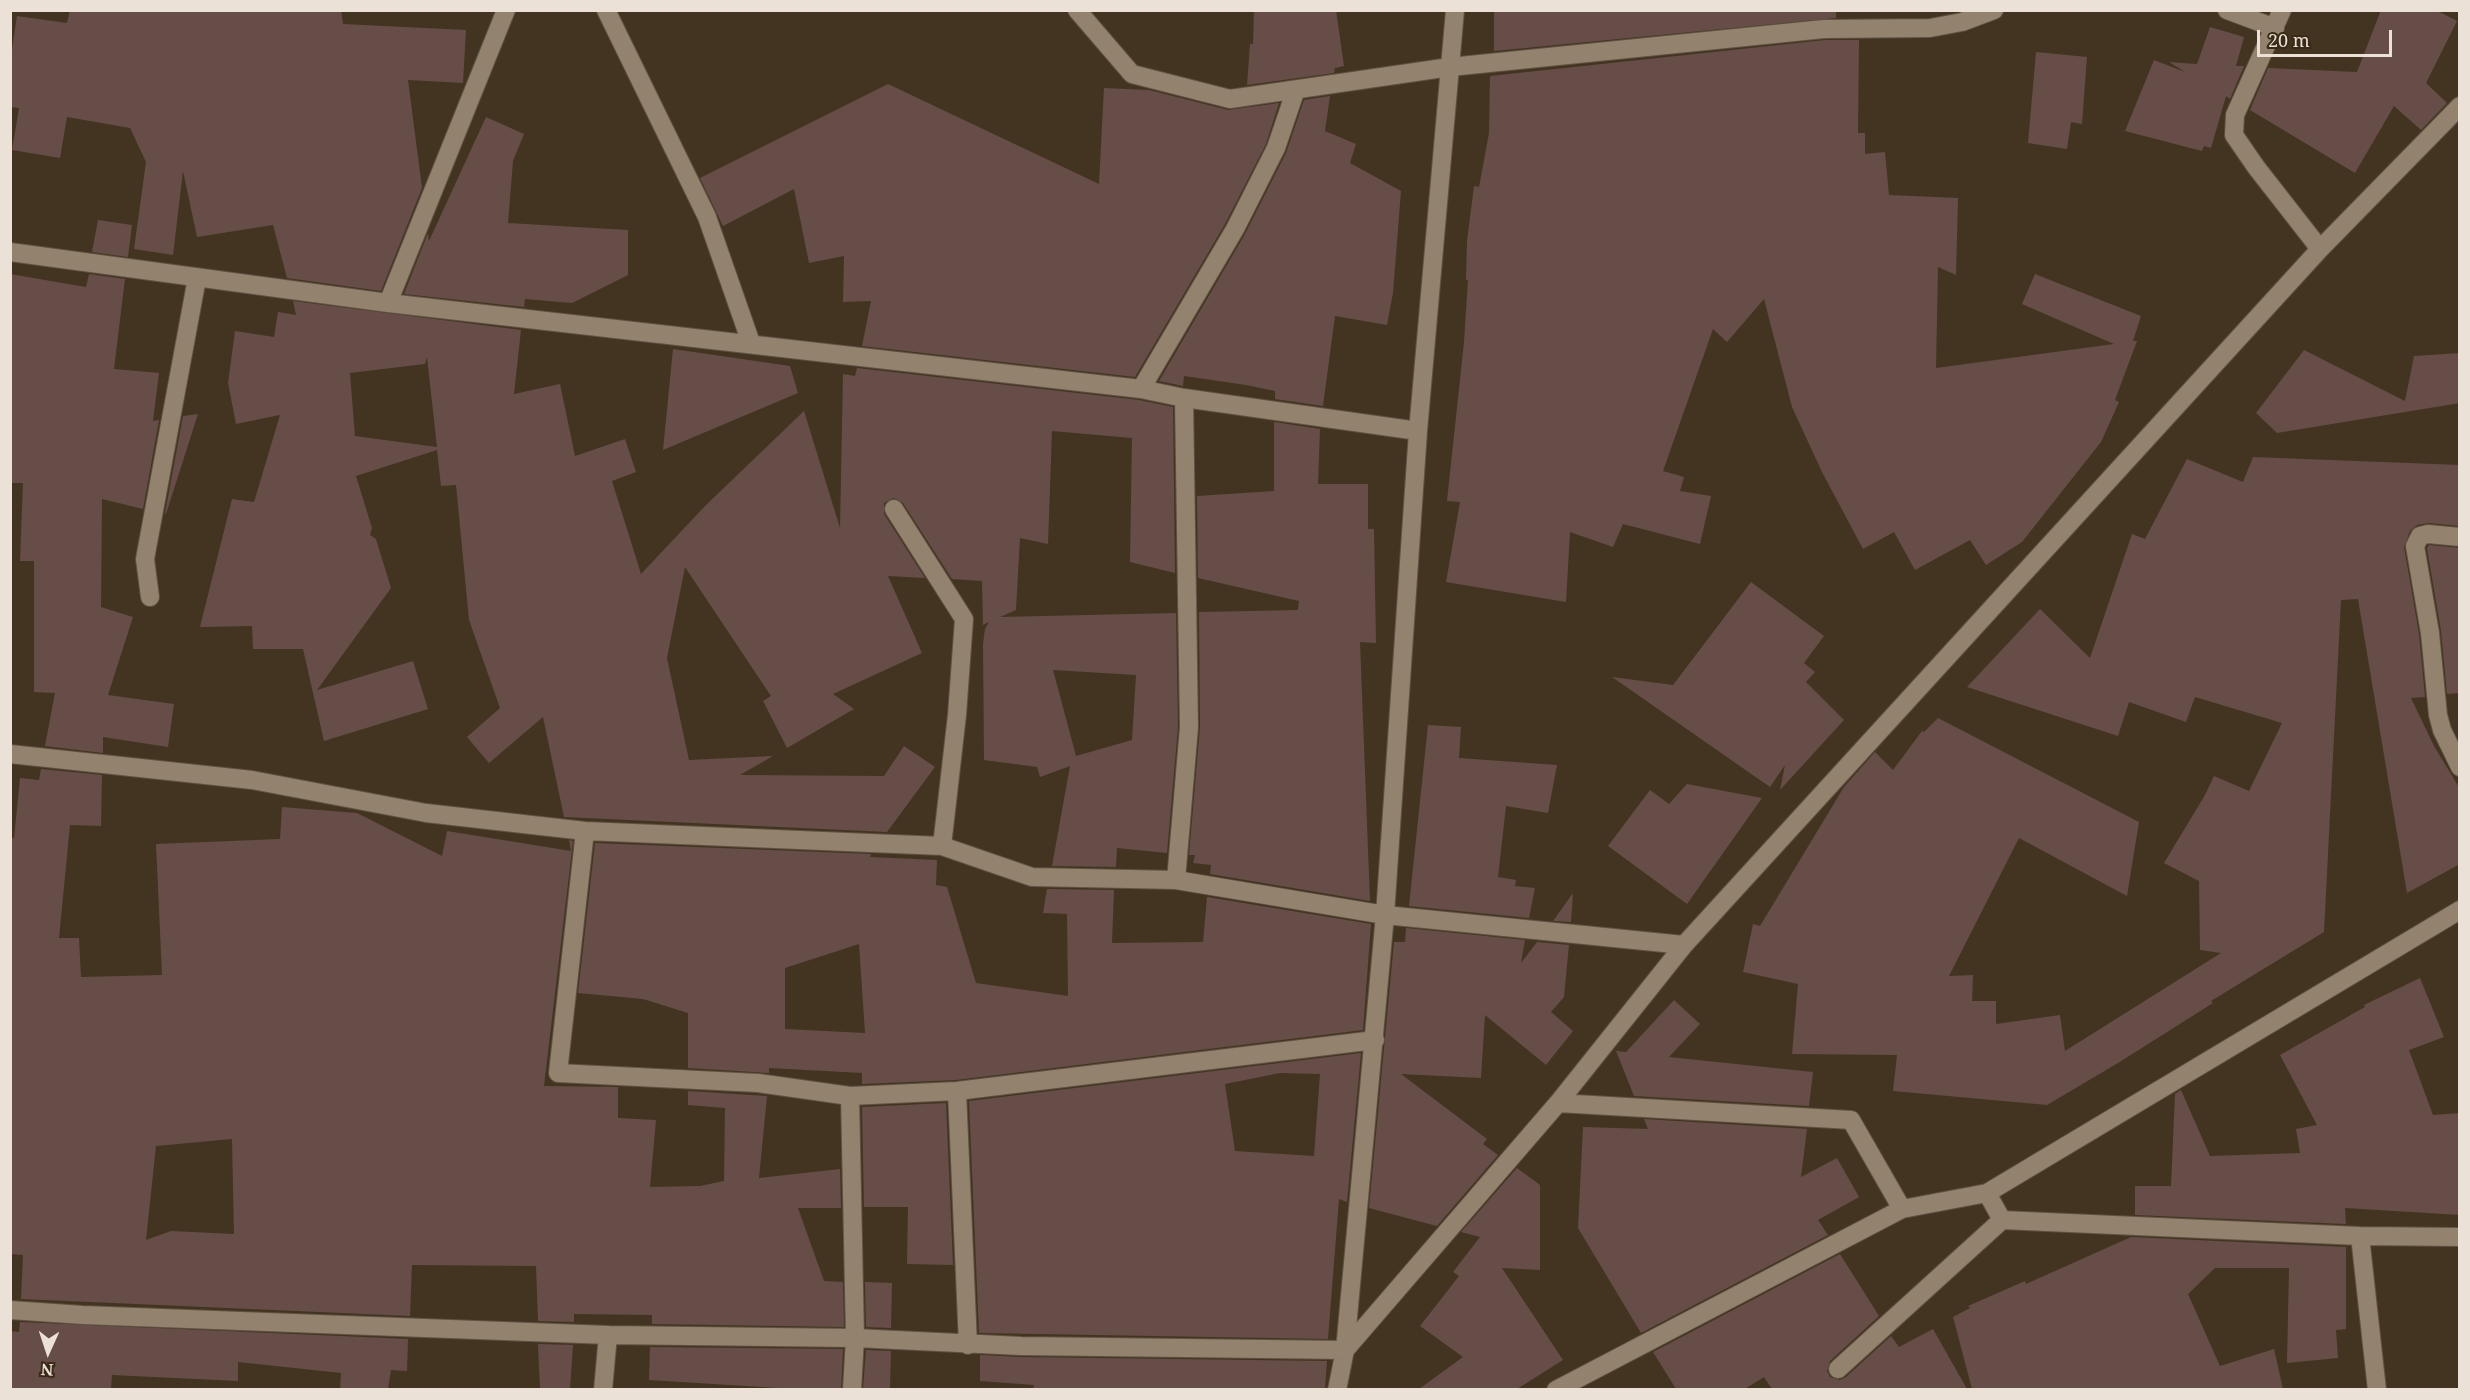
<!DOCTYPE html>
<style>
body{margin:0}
#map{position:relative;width:2470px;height:1400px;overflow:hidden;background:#433421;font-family:"Noto Serif",serif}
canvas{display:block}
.frame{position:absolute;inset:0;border:12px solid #ebe1d6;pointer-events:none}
.north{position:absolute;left:18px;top:1322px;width:60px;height:60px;-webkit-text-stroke:4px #382a17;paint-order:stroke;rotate:183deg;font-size:16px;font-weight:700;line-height:24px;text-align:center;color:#ebe1d6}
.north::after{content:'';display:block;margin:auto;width:21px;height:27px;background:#ebe1d6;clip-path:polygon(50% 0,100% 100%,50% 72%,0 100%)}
.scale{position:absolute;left:2257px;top:30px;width:135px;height:27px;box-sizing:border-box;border:3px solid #ebe1d6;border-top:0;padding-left:8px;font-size:18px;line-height:21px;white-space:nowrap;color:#ebe1d6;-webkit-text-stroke:4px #382a17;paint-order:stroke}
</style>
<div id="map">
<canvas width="2470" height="1400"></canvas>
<div class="frame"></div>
<div class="north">N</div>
<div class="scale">20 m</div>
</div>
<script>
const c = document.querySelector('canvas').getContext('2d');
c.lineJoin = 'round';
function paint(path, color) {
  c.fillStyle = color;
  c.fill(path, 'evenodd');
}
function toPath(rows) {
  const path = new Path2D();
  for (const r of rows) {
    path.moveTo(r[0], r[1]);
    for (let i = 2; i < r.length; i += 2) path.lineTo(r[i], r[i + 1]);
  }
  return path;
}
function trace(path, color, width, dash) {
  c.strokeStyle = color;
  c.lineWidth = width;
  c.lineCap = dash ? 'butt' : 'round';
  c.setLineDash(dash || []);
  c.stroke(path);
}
paint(toPath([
 [70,10,341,10,343,24,466,30,463,83,408,80,422,188,381,291,287,278,273,225,197,237,183,171,173,255,134,249,146,162,130,128,67,117,60,158,12,150,19,108,10,107,10,62,17,16,67,23],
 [1254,10,1336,10,1344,66,1335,68,1334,73,1247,85,1250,44,1253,44],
 [1494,10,1836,10,1836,18,1494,51],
 [2381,10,2436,10,2457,21,2426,83,2447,103,2421,130,2394,106,2355,173,2250,110,2268,68,2357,72],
 [2210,27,2244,37,2236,66,2244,66,2230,99,2226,96,2211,148,2204,146,2202,151,2125,131,2154,60,2185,72,2169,62,2197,64],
 [1825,40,1859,40,1858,133,1865,133,1865,154,1885,152,1889,195,1958,198,1956,275,1938,267,1936,368,2114,344,2022,304,2035,274,2141,316,2133,341,2137,341,2115,400,2119,402,2101,442,2022,542,1986,565,1970,540,1915,570,1894,532,1863,549,1822,472,1792,407,1764,299,1727,342,1713,329,1663,471,1684,477,1680,491,1711,496,1700,544,1623,524,1613,547,1570,532,1566,602,1446,582,1460,502,1447,501,1464,342,1468,280,1466,280,1467,241,1474,186,1479,187,1489,133,1490,76],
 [2036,52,2087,57,2082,124,2071,122,2067,149,2028,143],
 [888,84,1099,184,1104,88,1149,90,1228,110,1279,103,1266,144,1225,224,1135,377,862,346,871,301,843,302,844,256,809,263,794,189,723,226,700,178],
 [1330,96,1325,131,1356,144,1350,163,1401,191,1393,293,1387,325,1335,316,1323,406,1275,399,1275,391,1246,385,1184,376,1183,386,1159,381,1245,234,1286,153,1304,100],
 [486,117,524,134,513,161,508,223,628,230,628,275,572,303,525,299,524,307,404,294,428,233,429,241],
 [98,220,132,225,128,257,92,252],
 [10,274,86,287,89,274,125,279,114,369,159,373,153,421,159,420,143,509,102,499,101,607,133,617,108,695,174,704,168,747,103,737,103,753,45,746,55,693,34,692,34,561,20,561,23,483,10,483],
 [293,301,521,330,514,394,560,384,575,456,625,439,636,472,612,481,641,574,705,506,804,411,840,528,843,374,855,376,857,368,1139,400,1173,407,1175,573,1130,562,1132,438,1052,431,1048,544,1020,538,1016,610,1000,617,1176,613,1178,727,1167,853,1117,848,1116,867,1052,866,1070,766,1040,777,1037,767,984,760,983,644,985,629,989,622,983,625,982,581,952,579,903,503,894,498,884,503,884,514,925,578,888,576,922,653,833,694,854,709,787,748,763,701,771,696,685,567,667,658,689,760,773,756,740,775,884,776,904,746,935,767,887,832,564,817,543,717,489,763,467,737,500,708,469,620,456,485,441,486,437,450,356,476,372,528,370,535,376,539,391,588,317,690,413,661,428,709,324,741,303,649,253,649,252,626,200,627,232,499,254,502,280,415,236,424,228,383,235,331,274,337,278,312,296,315],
 [427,357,437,447,355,436,350,373,425,364],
 [1053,670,1136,675,1132,740,1076,756],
 [673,349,790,366,798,393,663,450],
 [2304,350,2405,401,2414,356,2460,353,2460,403,2277,433,2256,413],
 [198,414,166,514,165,513,183,416],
 [1274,422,1320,429,1318,484,1368,484,1368,529,1374,529,1376,643,1360,642,1370,901,1210,874,1211,865,1193,863,1195,855,1189,855,1200,727,1199,612,1298,610,1299,601,1198,578,1197,496,1274,491],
 [2253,457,2460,465,2460,526,2429,523,2417,525,2410,531,2404,547,2419,634,2425,697,2411,698,2434,746,2460,789,2460,864,2407,893,2358,599,2341,600,2324,932,2211,1001,2213,1003,2118,1063,2047,1105,1893,1091,1897,1055,1792,1054,1798,984,1743,972,1753,924,1760,926,1844,787,1875,752,1893,770,1922,731,1924,732,1938,718,2139,822,2127,896,2019,838,1949,976,1973,975,1972,1001,1996,1001,1996,1024,2060,1015,2065,1051,2221,953,2200,950,2199,881,2164,863,2205,795,2214,776,2249,791,2282,723,2195,697,2186,722,2129,702,2118,736,1967,687,2040,609,2090,658,2132,534,2145,539,2187,459,2243,482],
 [2429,545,2460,548,2460,693,2447,694,2441,631,2427,548],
 [1751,582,1824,636,1804,663,1815,672,1806,682,1844,720,1780,790,1785,765,1770,787,1612,677,1673,685],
 [1428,725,1461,727,1459,758,1557,765,1548,813,1506,806,1498,877,1516,880,1515,886,1535,888,1529,918,1409,906],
 [41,769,102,775,101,826,70,825,59,938,79,938,81,977,162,975,156,844,280,839,282,807,357,813,442,856,447,831,571,851,569,840,573,841,544,1086,618,1087,618,1118,656,1120,650,1187,700,1186,724,1181,725,1108,688,1105,688,1091,767,1096,759,1178,840,1169,841,1208,798,1208,824,1281,843,1282,844,1327,652,1324,652,1315,574,1314,574,1322,538,1321,536,1266,412,1265,410,1316,21,1299,23,1255,10,1254,10,837,14,838,20,778,39,780],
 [232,1139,234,1234,171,1231,146,1240,156,1146],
 [1687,784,1762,798,1687,904,1608,846,1650,790,1669,804],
 [595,843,871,854,870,857,937,860,936,885,947,887,976,983,1068,996,1067,914,1043,913,1047,889,1114,890,1112,943,1203,942,1207,897,1371,924,1363,1030,956,1080,862,1084,862,1073,769,1068,769,1073,688,1068,688,1013,643,999,578,993],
 [859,944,865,1033,785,1029,785,968],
 [1573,893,1571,922,1553,921],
 [1406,928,1525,940,1521,963,1537,942,1569,945,1564,997,1551,1012,1573,1031,1546,1065,1485,1015,1481,1078,1401,1074,1487,1139,1483,1144,1498,1155,1437,1226,1369,1208,1394,942,1405,942],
 [2420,978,2444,1037,2409,1050,2433,1115,2460,1113,2460,1215,2345,1208,2346,1224,2135,1215,2135,1186,2171,1186,2175,1094,2181,1090,2210,1156,2300,1153,2296,1129,2317,1125,2280,1055,2365,1007,2364,1005],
 [1674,1000,1700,1024,1669,1057,1813,1072,1809,1106,1634,1096,1616,1051,1626,1052],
 [1361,1053,1347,1202,1339,1199,1328,1339,979,1333,969,1101],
 [1280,1073,1320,1074,1314,1156,1235,1151,1225,1084],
 [946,1103,953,1265,907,1264,908,1207,864,1207,862,1107],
 [1644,1119,1807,1129,1801,1177,1837,1158,1859,1197,1818,1220,1828,1235,1641,1333,1578,1228,1583,1127,1648,1129],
 [1517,1168,1540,1185,1540,1270,1502,1268,1563,1360,1517,1389,1419,1389,1463,1357,1420,1326,1459,1276,1453,1272,1480,1237,1461,1232],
 [2131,1237,2346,1247,2346,1329,2336,1330,2338,1358,2287,1363,2289,1268,2215,1268,2188,1294,2220,1366,2274,1349,2283,1389,1972,1389,1953,1317,1970,1308,1968,1306,2025,1281,2026,1284],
 [1840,1254,1879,1316,1830,1361,1827,1371,1830,1377,1840,1380,1846,1377,1891,1336,1899,1347,1933,1329,1967,1389,1772,1389,1764,1377,1745,1389,1676,1389,1653,1352],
 [865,1282,892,1283,891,1328,866,1327],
 [20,1322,408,1339,407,1371,391,1370,388,1389,340,1389,341,1373,238,1362,238,1381,112,1375,111,1389,10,1389,10,1331,19,1332],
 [538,1344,573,1345,570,1389,540,1389],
 [650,1347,843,1349,841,1389,794,1389,649,1380],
 [866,1350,891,1351,890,1388,863,1389],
 [980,1355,1020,1357,1327,1361,1325,1389,1033,1389,1034,1385,980,1381]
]), '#674d47');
const minor = toPath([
 [606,10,707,217,751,343],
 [1077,10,1132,74,1230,99,1450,67,1824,29,1930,28,1962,22,1994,10],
 [2227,10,2275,28],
 [2282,10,2235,115,2234,135,2256,167,2320,249],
 [10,252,388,303,1141,389,1184,398,1418,431],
 [388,303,506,10],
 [1141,389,1235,229,1276,148,1295,92],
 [894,509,964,619,957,715,942,846],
 [2460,537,2428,534,2420,536,2415,546,2430,633,2438,715,2442,730,2460,767],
 [150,597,145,559,197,278],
 [10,754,252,780,426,813,585,831,942,846,1032,877,1176,880,1385,915,1684,945],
 [585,831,558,1073,758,1083,850,1096,957,1091,1375,1040],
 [1176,880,1189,727,1184,398],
 [957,1091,968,1345],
 [850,1096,855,1338,852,1390],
 [1558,1103,1851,1120,1902,1209],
 [1987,1193,2002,1220,2360,1236,2460,1237],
 [2360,1236,2377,1390],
 [10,1310,83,1315,608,1335,855,1338,1021,1346,1345,1350,1558,1103,1684,945,2320,249,2460,106],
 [1838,1369,2002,1220],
 [603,1390,608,1335],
 [1337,1390,1345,1350,1385,915,1418,431,1455,10],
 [1556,1390,1902,1209,1987,1193,2460,910]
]);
trace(minor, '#5f5242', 20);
trace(minor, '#93826d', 18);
</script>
